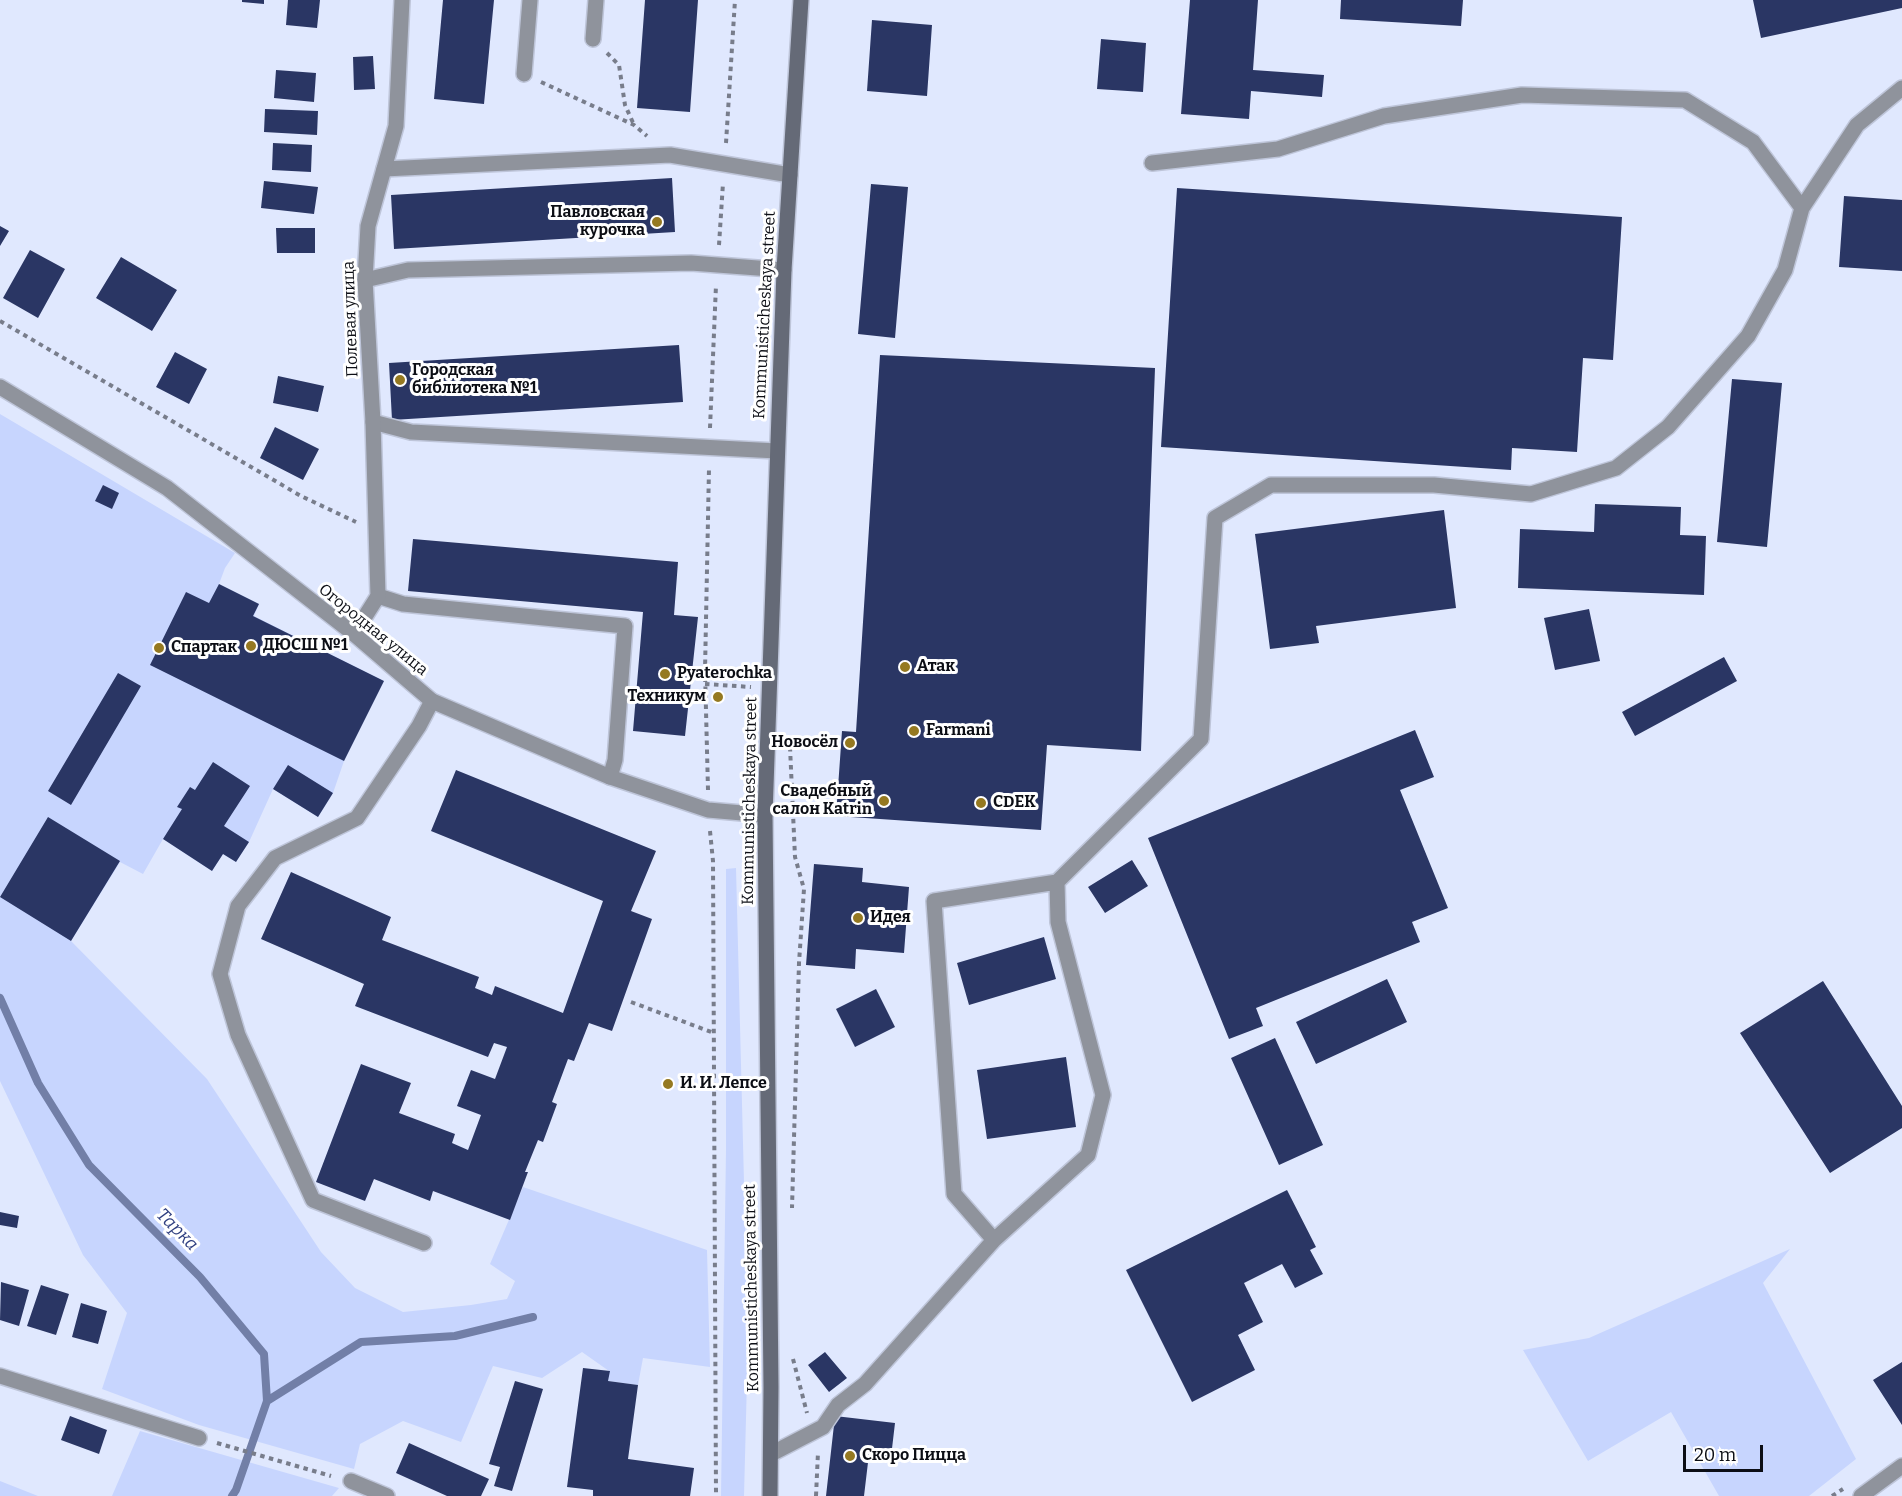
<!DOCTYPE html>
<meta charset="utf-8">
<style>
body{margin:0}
#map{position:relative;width:1902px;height:1496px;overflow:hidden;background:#e0e8fe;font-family:Bitter,serif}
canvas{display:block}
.scale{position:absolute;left:1683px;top:1445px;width:80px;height:27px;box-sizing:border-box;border:3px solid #0c0e15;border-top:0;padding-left:8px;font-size:18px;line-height:21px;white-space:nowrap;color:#0c0e15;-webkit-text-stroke:4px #fff;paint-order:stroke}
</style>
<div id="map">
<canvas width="1902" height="1496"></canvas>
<div class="scale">20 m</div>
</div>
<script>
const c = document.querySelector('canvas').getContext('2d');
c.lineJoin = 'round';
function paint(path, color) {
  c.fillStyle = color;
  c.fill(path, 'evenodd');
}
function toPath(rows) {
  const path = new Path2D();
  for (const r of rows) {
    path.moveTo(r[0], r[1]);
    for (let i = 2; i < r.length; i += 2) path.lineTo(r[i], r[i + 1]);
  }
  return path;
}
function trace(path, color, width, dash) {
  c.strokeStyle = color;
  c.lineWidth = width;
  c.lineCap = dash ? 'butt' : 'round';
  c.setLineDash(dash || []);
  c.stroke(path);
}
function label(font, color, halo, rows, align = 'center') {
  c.font = font + ' Bitter,serif';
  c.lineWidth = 6;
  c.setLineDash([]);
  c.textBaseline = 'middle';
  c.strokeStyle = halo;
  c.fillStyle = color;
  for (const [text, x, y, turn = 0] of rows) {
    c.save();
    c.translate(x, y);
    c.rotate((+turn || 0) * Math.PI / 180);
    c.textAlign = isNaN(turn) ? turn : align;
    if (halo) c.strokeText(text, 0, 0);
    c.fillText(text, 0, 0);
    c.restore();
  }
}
paint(toPath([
 [0,414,235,553,225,568,219,584,259,604,254,616,384,681,344,761,333,793,318,817,273,789,249,842,236,862,223,854,212,871,163,839,143,874,120,862,71,941,207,1079,321,1252,355,1288,403,1312,471,1305,507,1299,515,1281,490,1264,523,1187,707,1250,710,1367,643,1358,638,1385,608,1381,609,1371,582,1352,542,1378,493,1366,461,1442,403,1421,360,1444,354,1469,199,1425,102,1389,127,1313,83,1255,0,1081],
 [736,868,748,1340,744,1496,721,1496,726,1150,726,869],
 [1790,1249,1763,1283,1856,1459,1809,1496,1719,1496,1671,1412,1588,1461,1523,1350,1589,1338],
 [140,1431,339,1488,332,1496,112,1496],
 [0,1481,38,1496,0,1496]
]), '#c7d5fe');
trace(toPath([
 [0,998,38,1083,89,1165,200,1277,264,1354,267,1401,236,1490,232,1496],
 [267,1401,361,1342,455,1336,533,1317]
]), '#727fa7', 8);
paint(toPath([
 [242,0,264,0,264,4,242,2],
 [288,0,320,0,317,28,286,25],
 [443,0,494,0,484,104,434,99],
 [645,0,698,0,690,112,637,108],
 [1190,0,1258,0,1253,70,1324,75,1322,97,1251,91,1249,119,1181,114],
 [1341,0,1463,0,1461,26,1340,19],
 [1753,0,1902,0,1902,8,1761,38],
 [872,20,932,25,927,96,867,91],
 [1101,39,1146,43,1143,92,1097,89],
 [373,56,375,89,354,90,353,57],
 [276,70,316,73,314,102,274,98],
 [265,109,318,111,317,135,264,132],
 [273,143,312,145,311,172,272,170],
 [672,178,675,232,394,249,391,195],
 [264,181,318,187,314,214,261,208],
 [871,184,908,187,895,338,858,334],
 [1177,188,1622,217,1613,360,1583,358,1577,452,1512,448,1511,470,1161,447],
 [1844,196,1902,200,1902,271,1839,267],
 [0,226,9,231,0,246],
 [276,228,315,228,315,253,277,253],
 [30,250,65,269,38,318,3,298],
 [121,257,177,290,152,331,96,298],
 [679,345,683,402,392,420,389,363],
 [175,352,207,369,189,404,156,387],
 [880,355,1155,368,1141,751,1047,745,1041,830,836,816,842,731,856,732],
 [278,376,324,386,318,412,273,403],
 [1732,379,1782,383,1767,547,1717,542],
 [275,427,319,449,303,480,260,458],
 [103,485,119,493,112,509,95,501],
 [1595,504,1681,507,1680,535,1706,536,1704,595,1518,588,1520,529,1594,532],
 [1444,510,1456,608,1316,626,1319,643,1270,649,1255,534],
 [413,539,678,562,674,615,698,617,685,736,633,731,643,612,408,591],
 [219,584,259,604,253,616,384,681,344,761,150,665,186,592,209,603],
 [1589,609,1600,661,1555,670,1544,618],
 [1724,657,1737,681,1635,736,1622,712],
 [118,673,141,686,71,805,48,791],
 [1415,730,1434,777,1400,790,1448,908,1412,922,1420,942,1256,1008,1263,1026,1229,1039,1148,838],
 [213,762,250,786,224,826,249,842,236,862,223,854,212,871,163,839,182,809,177,807,190,787,195,790],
 [288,765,333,793,318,817,273,789],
 [456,770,656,851,631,911,652,919,612,1031,589,1023,574,1061,568,1059,552,1102,557,1104,543,1142,538,1140,525,1172,528,1172,510,1220,433,1191,430,1201,374,1179,365,1201,316,1182,361,1064,411,1083,399,1113,455,1134,452,1143,468,1150,481,1115,457,1106,471,1070,495,1079,507,1047,494,1043,488,1057,355,1006,364,984,261,939,291,872,391,917,382,940,479,977,475,988,492,995,495,986,563,1013,603,901,431,831],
 [48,817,120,861,71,941,0,897],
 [1132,860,1148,886,1105,913,1088,887],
 [814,864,863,868,862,882,909,887,904,953,856,949,855,969,806,965],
 [1044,937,1056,979,969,1005,957,963],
 [1387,979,1407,1022,1316,1064,1296,1022],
 [1823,981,1902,1106,1902,1128,1830,1173,1740,1033],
 [876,989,895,1027,855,1047,836,1009],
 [1275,1038,1323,1145,1279,1165,1231,1058],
 [1066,1057,1076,1127,987,1139,977,1070],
 [1287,1190,1316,1247,1310,1250,1323,1274,1295,1288,1282,1264,1244,1283,1263,1322,1238,1335,1255,1370,1192,1402,1126,1270],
 [0,1212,19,1216,17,1228,0,1225],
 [1,1282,29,1290,19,1326,0,1320],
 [41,1285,69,1294,56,1335,27,1326],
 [81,1303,107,1311,98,1344,72,1337],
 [825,1352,847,1378,829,1392,808,1365],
 [1902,1362,1902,1425,1873,1380],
 [583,1368,610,1371,608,1381,638,1385,628,1459,694,1468,690,1496,593,1496,593,1490,567,1487],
 [515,1381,543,1389,512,1491,494,1486,500,1467,489,1464],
 [70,1416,107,1430,99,1454,61,1440],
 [835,1416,895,1423,891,1457,869,1454,864,1496,826,1496],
 [409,1443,489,1479,481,1496,447,1496,396,1473]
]), '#2a3664');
const service = toPath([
 [593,39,596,0],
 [524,74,530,0],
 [1152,163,1278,149,1384,116,1522,95,1685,100,1753,142,1802,208],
 [384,169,670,155,790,175],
 [365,280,408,270,691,263,784,270],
 [373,422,411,432,777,451],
 [378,596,403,604,625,626,615,760,610,777],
 [994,1240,954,1194,934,901,1057,882],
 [424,1243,313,1200,238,1035,220,974,238,906,275,858,357,818,419,726,432,701],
 [771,1454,823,1427,838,1405,865,1384,994,1240,1088,1155,1103,1095,1058,922,1057,882,1201,739,1215,518,1271,485,1434,485,1531,494,1616,468,1668,427,1748,336,1785,270,1802,208,1857,125,1902,88]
]);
const minor = toPath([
 [354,634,378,596,373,422,365,280,368,226,396,126,402,0],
 [0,1376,199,1438],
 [351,1481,387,1496]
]);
const tertiary = toPath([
 [0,387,167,488,354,634,432,701,610,777,708,810,765,815],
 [1861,1496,1902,1466]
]);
const secondary = toPath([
 [770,1496,771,1387,765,815,784,270,801,0]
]);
trace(service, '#bec5d9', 18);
trace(minor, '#bec5d9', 18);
trace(tertiary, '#bec5d9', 18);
trace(secondary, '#bec5d9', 18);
trace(toPath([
 [607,53,619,65,625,105,634,125],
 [541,82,634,125,647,136],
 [726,143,735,0],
 [719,245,723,183],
 [0,321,301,496,356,522],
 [710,428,716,285],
 [705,684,751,687],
 [790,747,795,857,804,889,799,963,792,1208],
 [708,790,705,671,709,468],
 [710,831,713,861,716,1496],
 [631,1002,714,1033],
 [793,1359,807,1413],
 [217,1443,331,1476],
 [816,1496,818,1452],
 [1832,1496,1843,1489]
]), '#787d8b', 4, [4.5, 4.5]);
trace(service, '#8f939c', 15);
trace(minor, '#8f939c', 15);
trace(tertiary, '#8f939c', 15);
trace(secondary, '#656a77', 15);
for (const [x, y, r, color] of [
 [657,222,6,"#957921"],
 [400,380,6,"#957921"],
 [251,646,6,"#957921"],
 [159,648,6,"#957921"],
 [905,667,6,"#957921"],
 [665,674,6,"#957921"],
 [718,697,6,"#957921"],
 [914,731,6,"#957921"],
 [850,743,6,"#957921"],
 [884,801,6,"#957921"],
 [981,803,6,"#957921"],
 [858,918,6,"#957921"],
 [668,1084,6,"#957921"],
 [850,1456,6,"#957921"]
]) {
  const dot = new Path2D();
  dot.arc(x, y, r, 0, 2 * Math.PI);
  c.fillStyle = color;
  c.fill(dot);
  trace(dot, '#fff', 2);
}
label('bold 16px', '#0c0e15', '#fff', [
 ["Павловская",645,213,"right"],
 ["курочка",645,231,"right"],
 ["Городская",412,371],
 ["библиотека №1",412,389],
 ["ДЮСШ №1",263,646],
 ["Спартак",171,648],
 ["Атак",917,667],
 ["Pyaterochka",677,674],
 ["Техникум",706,697,"right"],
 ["Farmani",926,731],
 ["Новосёл",838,743,"right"],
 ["Свадебный",872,792,"right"],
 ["салон Katrin",872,810,"right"],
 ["CDEK",993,803],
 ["Идея",870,918],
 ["И. И. Лепсе",680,1084],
 ["Скоро Пицца",862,1456]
], 'left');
label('16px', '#0c0e15', '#fff', [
 ["Kommunisticheskaya street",765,315,-87],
 ["Полевая улица",351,319,-92],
 ["Огородная улица",373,630,39],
 ["Kommunisticheskaya street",750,801,-89],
 ["Kommunisticheskaya street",752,1288,-91]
]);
label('italic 18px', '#2f3f80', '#fff', [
 ["Тарка",177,1230,45]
]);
</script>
